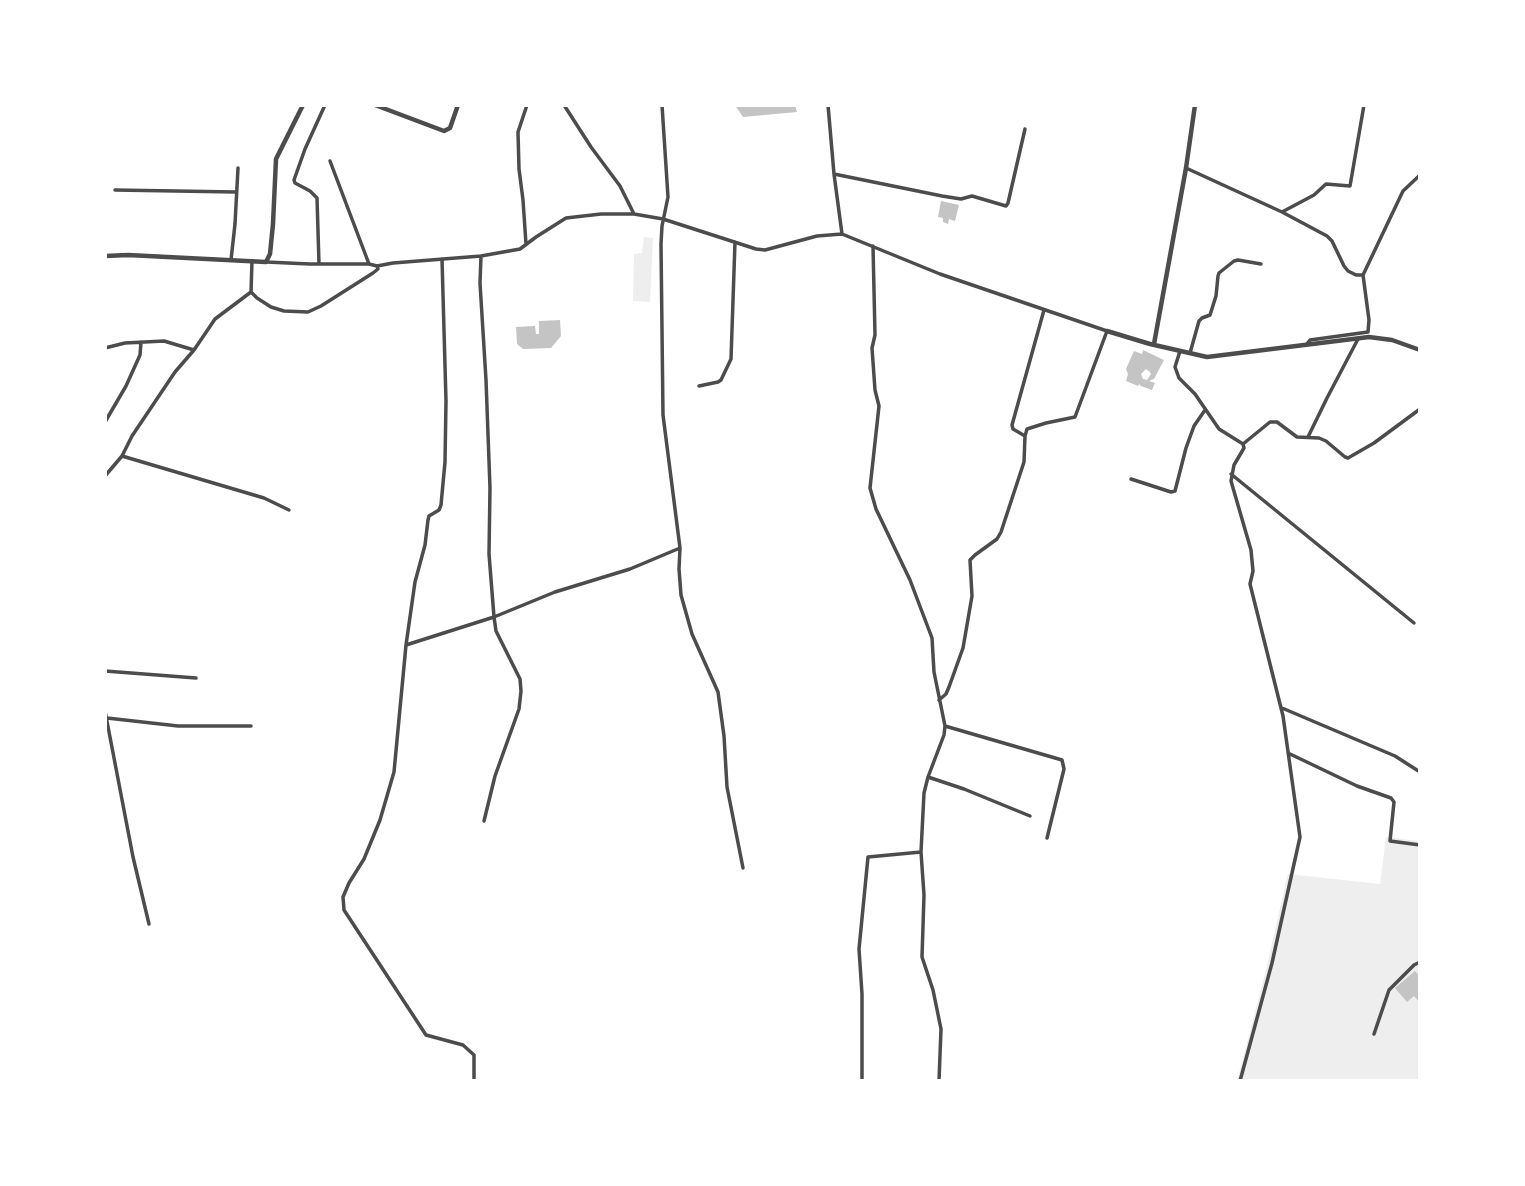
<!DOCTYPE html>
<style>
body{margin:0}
#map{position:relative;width:1525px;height:1186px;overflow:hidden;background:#fff;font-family:"Fira Sans",sans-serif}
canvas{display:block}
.frame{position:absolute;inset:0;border:107px solid #fff;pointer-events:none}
</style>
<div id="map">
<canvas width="1525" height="1186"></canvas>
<div class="frame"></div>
</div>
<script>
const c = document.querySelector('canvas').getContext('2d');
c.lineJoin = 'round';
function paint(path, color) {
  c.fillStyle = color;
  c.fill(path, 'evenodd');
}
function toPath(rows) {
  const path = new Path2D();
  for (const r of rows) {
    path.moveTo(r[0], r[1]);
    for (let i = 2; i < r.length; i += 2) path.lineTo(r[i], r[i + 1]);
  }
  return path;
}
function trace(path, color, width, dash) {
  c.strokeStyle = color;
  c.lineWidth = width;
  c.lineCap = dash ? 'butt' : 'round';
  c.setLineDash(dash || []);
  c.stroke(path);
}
paint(toPath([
 [644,237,653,238,650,302,633,301,634,254,642,253],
 [1386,837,1420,841,1420,1081,1237,1081,1263,982,1288,874,1380,884]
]), '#eee');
paint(toPath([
 [735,105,789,105,789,107,795,106,797,112,743,117],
 [941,201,959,205,955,221,949,219,948,224,943,222,943,218,938,217],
 [560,320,561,336,551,348,523,349,517,344,516,327,535,326,536,334,539,334,539,321],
 [1143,350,1164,360,1154,379,1149,381,1155,383,1152,390,1141,386,1139,384,1138,386,1126,381,1128,374,1126,369,1134,351,1142,354],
 [1146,369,1150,372,1151,374,1147,380,1143,379,1141,374],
 [1415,971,1420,977,1420,1003,1414,996,1407,1002,1395,988]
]), '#c4c4c4');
trace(toPath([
 [564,105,591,147,620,186,634,214],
 [662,105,668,197,662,226,661,244,663,415,680,548,679,569,681,595,692,634,718,692,724,736,727,787,743,868],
 [828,105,834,174,842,234],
 [330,161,369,264],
 [1186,168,1282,212,1327,236,1332,241,1344,266,1348,271,1356,275,1363,275],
 [834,174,942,196,961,199,972,196,1006,206,1008,203,1025,129],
 [115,190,236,192],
 [1282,212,1314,195,1326,184,1350,186,1364,105],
 [526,244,523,200,519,169,518,132,527,105],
 [873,246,875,335,872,348,875,390,879,406,870,488,876,509,910,580,932,638,934,672,945,726,944,735,928,777,924,793,921,852,924,895,922,957,933,990,941,1029,939,1081],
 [481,256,480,283,486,380,490,488,489,554,494,617,496,631,520,679,521,691,519,709,495,776,484,821],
 [442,259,446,401,445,462,441,505,439,510,429,516,428,520,425,545,415,582,406,645,394,772,380,820,364,859,349,883,343,897,344,910,426,1035,463,1045,474,1055,474,1081],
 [231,260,235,224,238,168],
 [252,261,251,292,257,298,271,307,284,311,308,312,321,306,373,273,378,269,377,266],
 [266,262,310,264,369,264,377,266,393,263,481,256,520,249,536,237,566,218,601,214,634,214,663,219,756,249,765,250,817,236,842,234,940,274,1107,331,1075,417,1046,423,1027,429,1025,436,1024,462,1001,532,997,539,975,555,970,560,972,596,963,648,949,687,946,694,939,700],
 [319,264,317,198,310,191,295,183,294,180,305,149,325,105],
 [1306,345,1310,340,1368,332,1369,320,1363,275,1403,191,1420,175],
 [105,348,125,343,164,341,194,350],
 [1180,351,1175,367,1179,378,1195,394,1219,429,1243,444],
 [1190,353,1199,321,1202,318,1210,315,1216,296,1218,276,1219,273,1234,261,1238,260,1261,264],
 [699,386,718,382,721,380,731,359,735,242],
 [105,422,126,386,140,355,141,342],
 [1025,436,1013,429,1012,425,1044,310],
 [1308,437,1327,398,1358,339],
 [1243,444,1270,422,1277,422,1297,437,1319,438,1326,441,1345,457,1348,458,1374,443,1420,409],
 [122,456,264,498,289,510],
 [1231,474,1414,623],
 [105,476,122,456,132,436,175,372,194,350,215,319,251,292],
 [1131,479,1171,492,1175,491,1186,448,1194,426,1205,410],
 [406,645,494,617,555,592,630,569,680,548],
 [105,671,196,678],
 [1282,708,1395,756,1420,772],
 [105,711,133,857,149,924],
 [107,718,178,726,251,726],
 [945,726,1062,760,1064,769,1047,838],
 [1288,753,1357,786,1391,798,1394,802,1390,841,1420,845],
 [928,777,964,789,1030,816],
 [1374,1034,1389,990,1414,965,1420,962],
 [862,1081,862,994,859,949,868,857,921,852],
 [1240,1081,1272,963,1300,837,1283,716,1250,584,1253,571,1251,550,1231,481,1234,465,1244,448,1243,444]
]), '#4c4c4c', 3.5);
trace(toPath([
 [375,105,444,131,450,128,458,105],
 [105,256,128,255,266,262,270,254,273,224,276,159,303,105],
 [1107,331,1150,344,1207,357,1369,337,1392,340,1420,350],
 [1154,344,1186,168,1195,105]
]), '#4c4c4c', 4.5);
</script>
